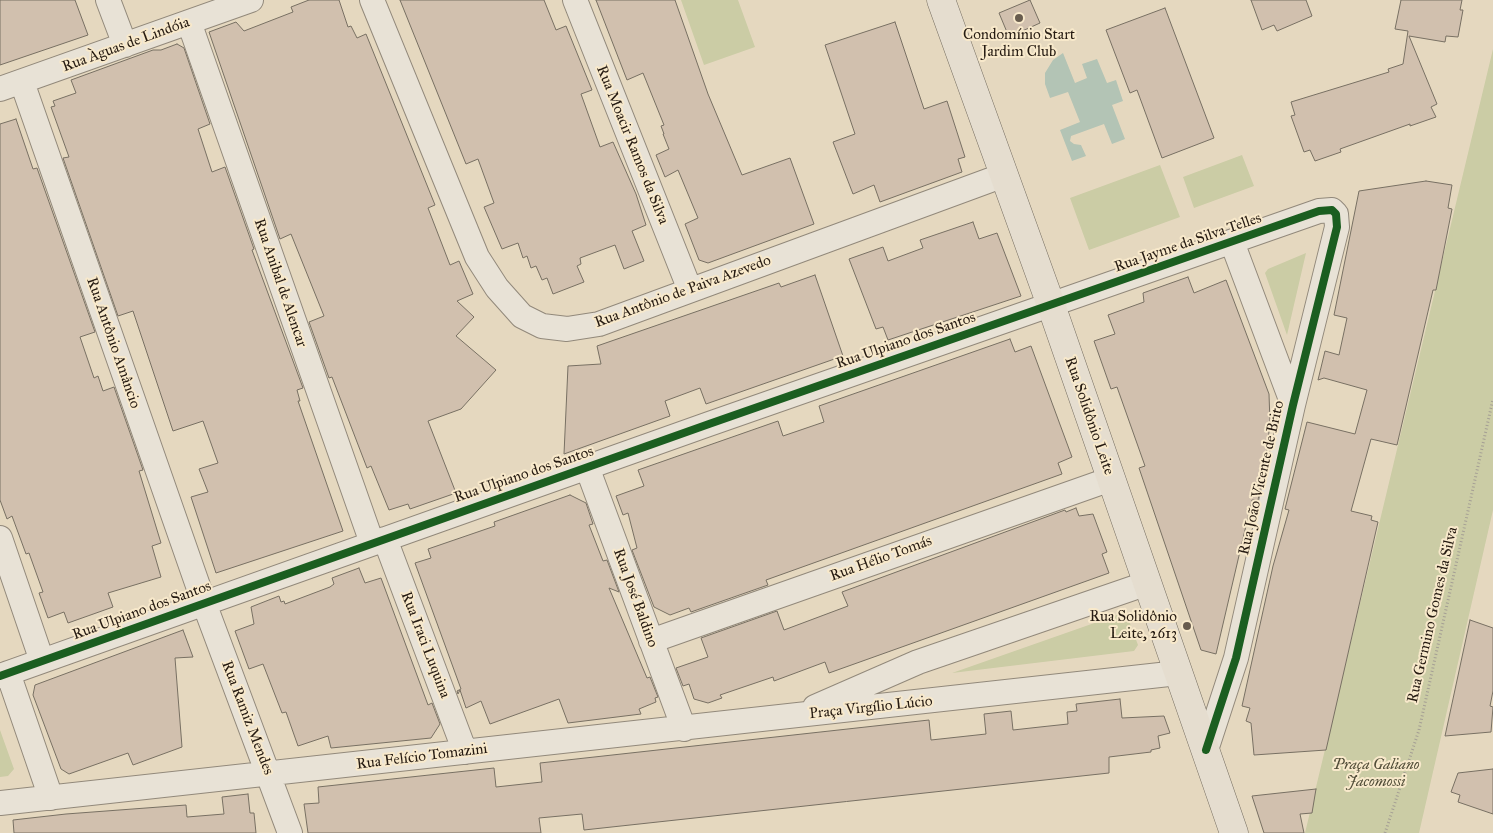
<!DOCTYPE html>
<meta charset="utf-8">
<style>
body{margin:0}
canvas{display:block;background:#e5d8bf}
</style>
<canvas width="1493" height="833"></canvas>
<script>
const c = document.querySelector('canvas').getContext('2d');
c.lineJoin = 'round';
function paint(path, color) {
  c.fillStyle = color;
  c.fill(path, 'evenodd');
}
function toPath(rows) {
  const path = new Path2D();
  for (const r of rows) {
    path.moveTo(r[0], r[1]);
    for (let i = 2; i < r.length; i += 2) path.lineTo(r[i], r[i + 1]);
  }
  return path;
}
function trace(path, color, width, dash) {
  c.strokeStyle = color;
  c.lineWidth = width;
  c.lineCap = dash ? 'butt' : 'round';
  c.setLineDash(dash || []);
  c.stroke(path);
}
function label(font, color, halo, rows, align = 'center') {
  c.font = font + ' "IM FELL Great Primer",serif';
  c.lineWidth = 4;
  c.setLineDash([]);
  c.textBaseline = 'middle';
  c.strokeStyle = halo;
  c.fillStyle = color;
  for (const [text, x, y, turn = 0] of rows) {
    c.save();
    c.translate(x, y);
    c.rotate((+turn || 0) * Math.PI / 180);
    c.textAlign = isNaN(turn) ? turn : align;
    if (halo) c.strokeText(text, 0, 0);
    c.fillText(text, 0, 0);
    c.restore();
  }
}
paint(toPath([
 [681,0,738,0,755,47,704,65],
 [1493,49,1493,510,1419,833,1305,833],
 [1242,155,1254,186,1194,208,1183,177],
 [1160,165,1180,217,1089,250,1070,198],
 [1306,253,1287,335,1265,273,1268,269],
 [1120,614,1128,618,1138,645,1134,651,952,673],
 [0,730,14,769,8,776,0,777]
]), '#cbcca5');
paint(toPath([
 [1063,53,1075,83,1087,78,1082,64,1097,59,1107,83,1116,80,1123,101,1112,105,1125,139,1112,144,1104,124,1071,136,1070,141,1074,144,1081,145,1086,156,1072,161,1060,130,1080,122,1068,92,1050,98,1045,84,1045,73,1053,60]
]), '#b3c4b5');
const building = toPath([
 [0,0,75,0,88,35,0,65,0,0],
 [309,0,339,0,348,27,351,26,357,38,366,34,435,205,428,208,450,265,459,261,473,294,457,301,474,317,456,336,496,370,461,409,428,421,456,493,410,509,408,504,389,510,371,466,367,468,332,377,329,378,309,322,324,316,291,234,280,239,209,32,236,22,244,31,293,12,291,7,309,0],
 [400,0,544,0,556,30,566,26,592,90,581,94,600,147,613,142,636,194,646,225,632,231,644,261,624,269,615,245,580,258,581,264,577,266,584,282,553,294,547,278,542,280,536,266,531,268,527,256,523,258,518,243,502,249,484,207,494,203,478,159,466,164,400,0],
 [596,0,675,0,708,94,742,175,790,158,814,224,708,263,699,260,685,224,698,218,678,170,665,177,656,155,669,149,663,134,664,134,661,126,664,125,643,73,627,80,596,0],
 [1030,0,1040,23,1009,37,999,13,1030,0],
 [1251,0,1306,0,1312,16,1277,31,1274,25,1262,30,1251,0],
 [1401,0,1462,0,1460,10,1463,10,1458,37,1446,36,1445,42,1409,36,1437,104,1431,107,1436,117,1410,126,1410,124,1340,149,1341,152,1315,161,1310,150,1304,152,1291,116,1295,115,1291,102,1389,72,1388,69,1403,64,1408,31,1395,29,1401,0],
 [1165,8,1214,138,1162,158,1137,90,1130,93,1106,30,1165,8],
 [895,22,924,109,947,101,965,157,958,159,962,172,880,202,874,185,853,194,833,142,855,134,825,45,895,22],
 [177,44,184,48,210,124,198,129,212,172,225,167,254,249,252,250,303,388,297,390,300,401,298,401,343,531,216,573,191,497,208,492,199,469,218,463,203,421,173,431,133,311,118,316,63,158,69,157,51,107,55,106,53,101,76,93,71,80,153,50,161,50,177,44],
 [16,119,33,169,37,168,95,332,80,337,94,378,98,376,103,391,114,387,143,470,139,471,161,543,152,546,161,577,108,593,113,607,68,623,64,612,48,618,39,593,43,592,29,553,26,554,12,516,7,519,0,500,0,124,16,119],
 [1426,181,1452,185,1448,208,1452,209,1436,290,1433,290,1397,445,1371,439,1351,511,1372,516,1371,520,1378,522,1326,750,1254,755,1251,723,1246,721,1250,708,1242,706,1273,566,1289,510,1285,509,1288,497,1307,422,1355,434,1367,390,1324,378,1318,380,1325,351,1339,355,1347,318,1334,315,1359,191,1426,181],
 [973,222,979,239,997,233,1021,296,888,340,883,327,876,329,849,259,883,247,888,261,923,248,920,240,973,222],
 [815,275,843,356,706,404,700,388,665,401,670,416,564,454,568,366,601,364,597,346,779,283,781,287,815,275],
 [1188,277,1194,293,1226,280,1269,394,1270,423,1265,466,1258,500,1252,500,1216,654,1201,650,1139,468,1145,466,1117,387,1111,389,1094,341,1115,334,1108,315,1144,302,1143,293,1188,277],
 [1010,339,1015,352,1031,346,1072,457,1058,463,1062,474,766,580,768,585,691,612,689,608,670,615,654,607,632,550,637,548,628,513,623,515,616,496,644,486,638,470,778,421,783,436,824,422,819,406,1010,339],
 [570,495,586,503,593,524,589,525,603,561,607,560,619,592,609,588,647,678,650,677,658,697,655,698,656,702,639,709,641,714,568,723,559,699,490,724,481,701,466,708,460,690,458,694,457,691,461,689,415,563,431,558,428,549,495,526,494,522,570,495],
 [1076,508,1079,516,1093,514,1107,552,1102,554,1109,573,829,673,825,662,774,681,773,677,720,695,722,698,708,703,694,699,689,684,683,686,676,668,708,657,701,638,777,611,784,630,848,606,842,592,1065,510,1066,512,1076,508],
 [359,568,365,583,381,578,428,705,432,703,440,724,431,738,331,748,328,736,298,746,286,712,282,713,263,664,249,669,235,631,254,624,251,607,279,596,281,602,284,601,285,604,330,587,334,584,332,578,359,568],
 [1470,620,1493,628,1493,691,1490,706,1493,707,1491,732,1445,736,1470,620],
 [183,630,193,657,175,658,182,747,133,765,128,753,69,774,61,769,33,695,35,685,183,630],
 [1120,699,1122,718,1164,716,1170,733,1158,736,1160,748,1151,750,1151,752,1109,757,1109,773,584,830,582,814,539,818,541,833,308,833,304,804,319,803,318,787,494,768,496,787,542,782,540,763,929,720,931,740,986,734,984,714,1011,711,1013,730,1040,727,1068,724,1067,712,1077,711,1076,704,1120,699],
 [1493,769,1493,814,1458,802,1460,795,1451,792,1458,773,1493,769],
 [1316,789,1312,813,1300,814,1304,833,1264,833,1252,796,1316,789],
 [248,794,250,813,254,813,256,833,14,833,13,820,66,814,186,805,187,817,224,814,222,797,248,794]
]);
paint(building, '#d1c0ae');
trace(building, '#787063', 1);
const minor = toPath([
 [108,0,125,45],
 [372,0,477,257,497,288,522,316,542,326,567,329,599,324,1004,175],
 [575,0,690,290],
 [189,22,372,543],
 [22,82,204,603,290,833],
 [0,89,251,0],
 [1232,242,1293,405],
 [587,467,684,729],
 [0,538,42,661],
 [385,539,465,752],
 [651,641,1111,479],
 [8,673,51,798],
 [0,676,709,424,1319,211,1332,210,1336,214,1337,227,1293,405,1236,658,1206,750],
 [815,707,918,662,1148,583],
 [0,803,1178,673]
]);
const major = toPath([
 [941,0,1051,305,1234,833]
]);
trace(minor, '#92897b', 26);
trace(major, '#787063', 29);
trace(toPath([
 [1385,833,1419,730,1493,399]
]), '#a49e94', 3, [1, 2.5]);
trace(minor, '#e8e2d6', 24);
trace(major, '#e5ddcf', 28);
trace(toPath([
 [0,676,709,424,1319,211,1332,210,1336,214,1337,227,1293,405,1236,658,1206,750]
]), '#1b5e20', 8);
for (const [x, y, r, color] of [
 [1019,18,5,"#685c4e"],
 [1187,626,5,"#685c4e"]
]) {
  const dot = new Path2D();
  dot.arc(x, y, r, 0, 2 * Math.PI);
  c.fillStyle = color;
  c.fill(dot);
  trace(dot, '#f8e9cb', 2);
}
label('15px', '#251a11', '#f8e9cb', [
 ["Condomínio Start",1019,35],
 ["Jardim Club",1019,52],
 ["Rua Solidônio",1177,617,"right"],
 ["Leite, 2613",1177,634,"right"]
]);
label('15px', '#251a11', '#f8e9cb', [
 ["Rua Àguas de Lindóia",126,45,-20],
 ["Rua Moacir Ramos da Silva",632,145,68],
 ["Rua Jayme da Silva Telles",1188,243,-19],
 ["Rua Anibal de Alencar",280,283,71],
 ["Rua Antônio de Paiva Azevedo",683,292,-20],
 ["Rua Ulpiano dos Santos",906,341,-19],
 ["Rua Antônio Amâncio",113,343,71],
 ["Rua Solidônio Leite",1089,416,71],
 ["Rua Ulpiano dos Santos",524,475,-19],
 ["Rua João Vicente de Brito",1262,478,-77],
 ["Rua Hélio Tomás",881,559,-20],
 ["Rua José Baldino",635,598,70],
 ["Rua Ulpiano dos Santos",142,611,-20],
 ["Rua Germino Gomes da Silva",1433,615,-77],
 ["Rua Iraci Luquina",425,645,69],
 ["Praça Virgílio Lúcio",871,708,-6],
 ["Rua Ramiz Mendes",247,718,69],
 ["Rua Felício Tomazini",422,757,-7]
]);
label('italic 15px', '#504c37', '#f8e9cb', [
 ["Praça Galiano",1376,765],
 ["Jacomossi",1376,782]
]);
</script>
